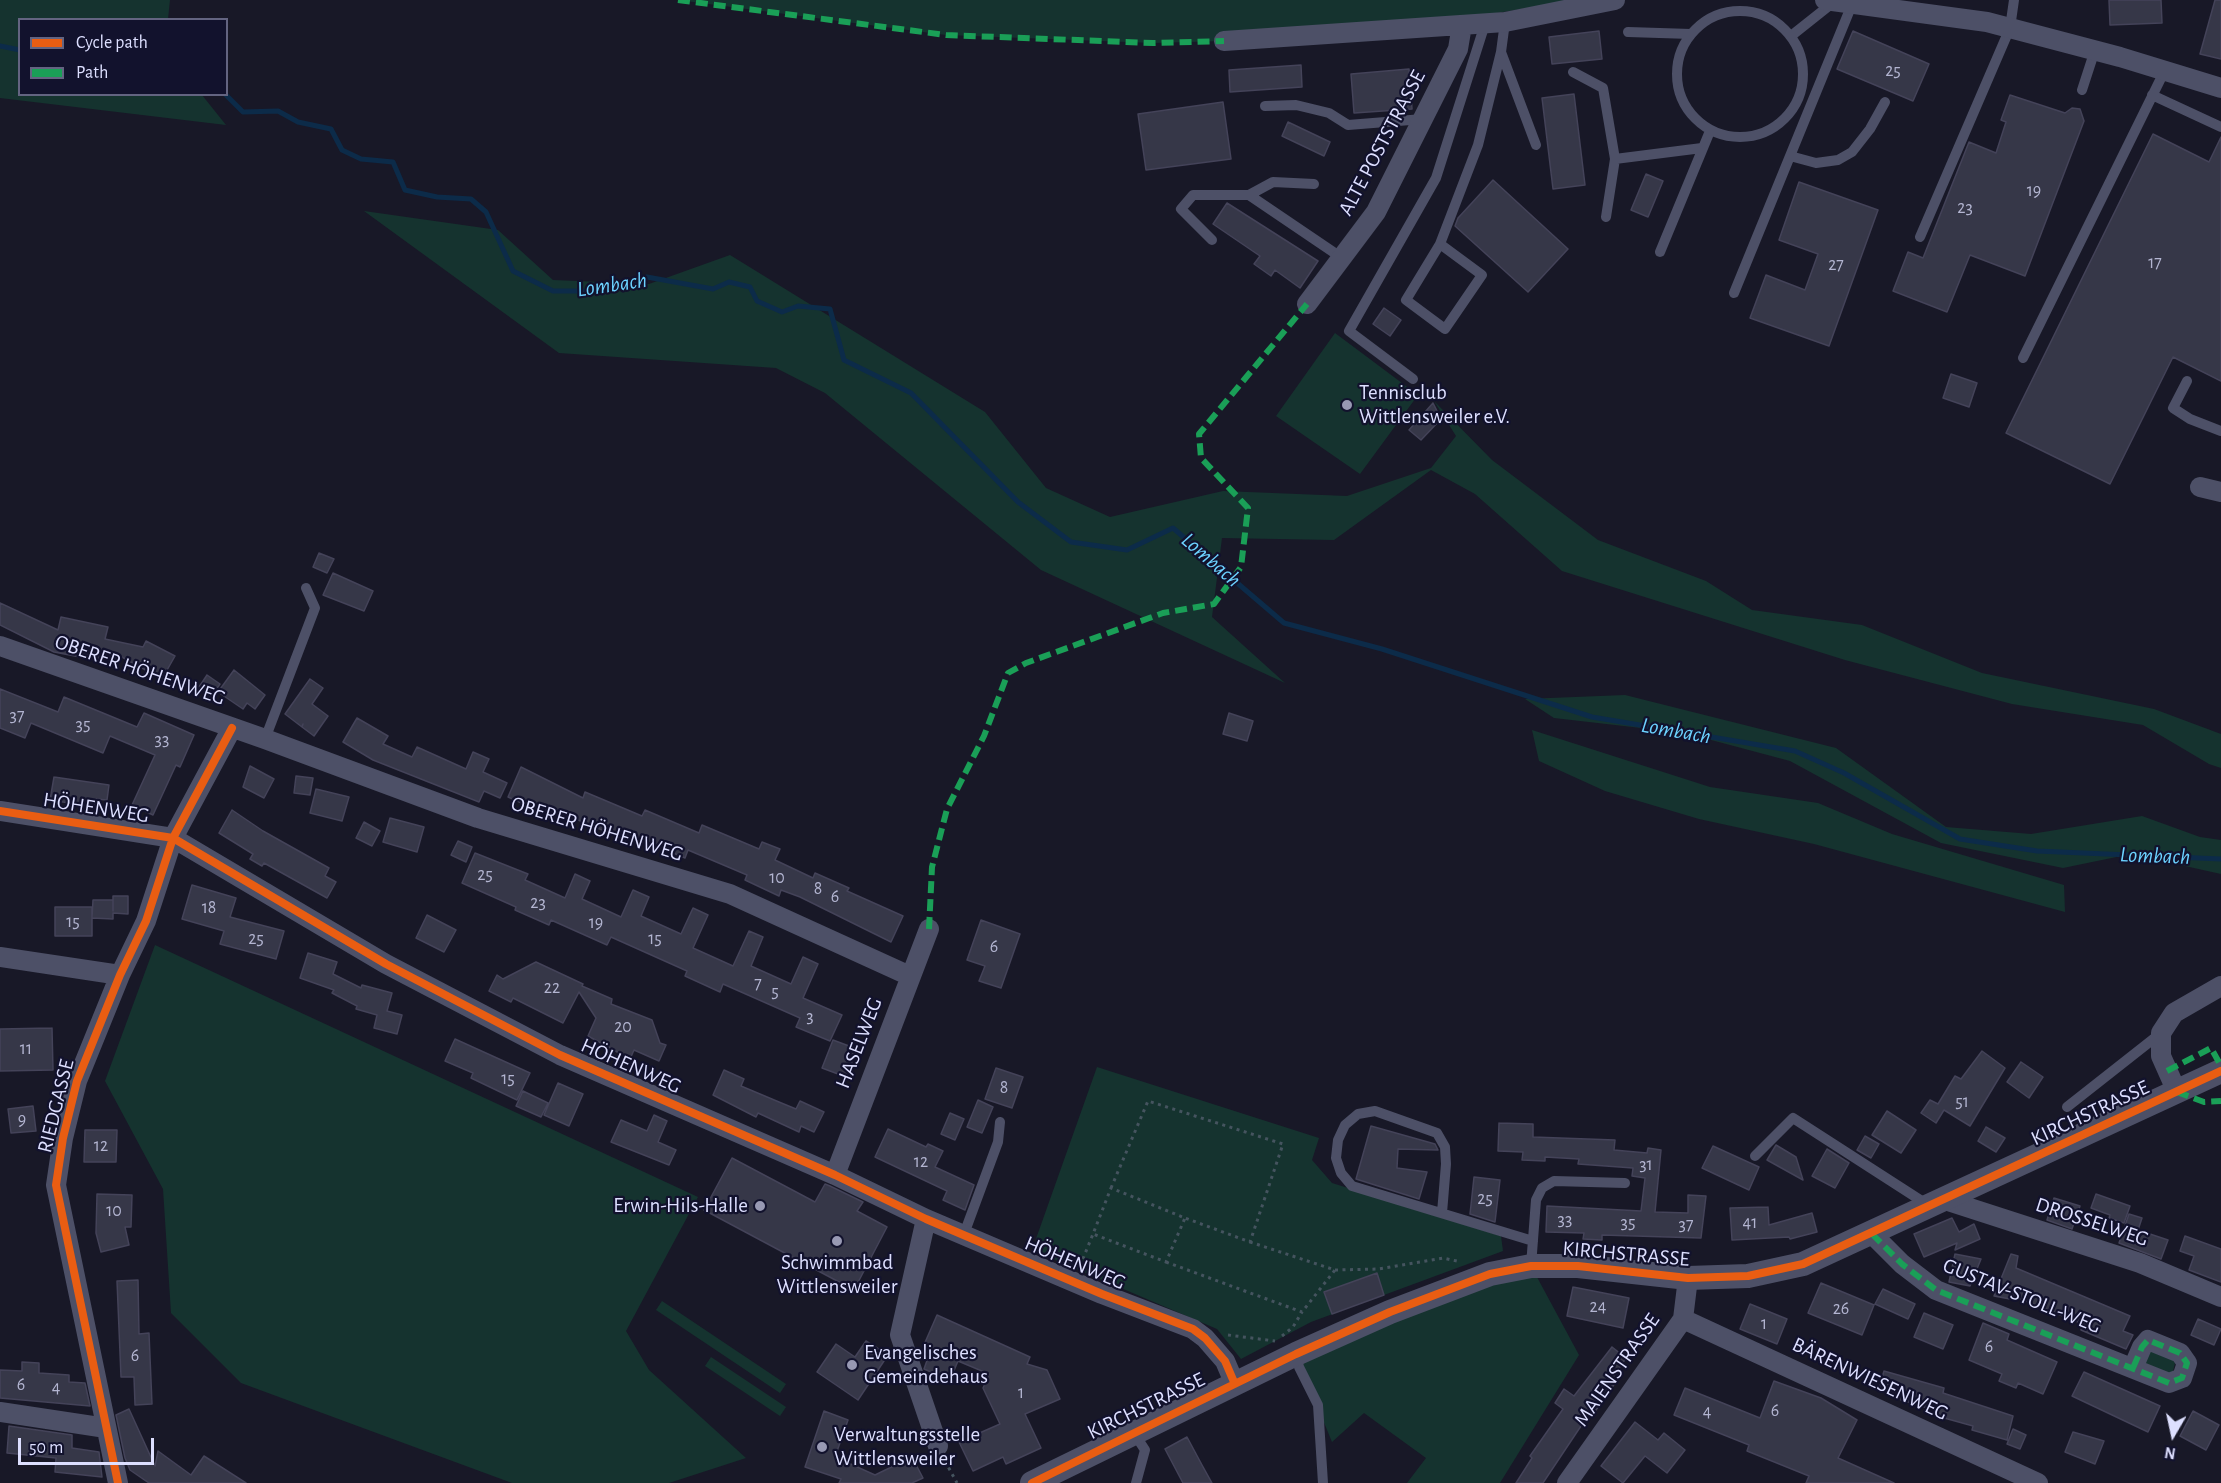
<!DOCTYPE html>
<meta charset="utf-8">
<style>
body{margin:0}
#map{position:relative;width:2221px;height:1483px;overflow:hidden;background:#181827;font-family:"Alegreya Sans",sans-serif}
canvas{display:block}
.legend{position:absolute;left:18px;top:18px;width:210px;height:78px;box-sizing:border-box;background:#12122d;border:2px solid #636481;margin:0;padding:8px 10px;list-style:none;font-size:18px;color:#dddfff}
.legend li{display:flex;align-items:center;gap:12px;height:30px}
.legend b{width:30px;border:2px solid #636481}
.north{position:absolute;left:2143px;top:1405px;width:60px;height:60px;-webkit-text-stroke:4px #12122d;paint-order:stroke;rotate:189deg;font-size:16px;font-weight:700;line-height:24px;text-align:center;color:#dddfff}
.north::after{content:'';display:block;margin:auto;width:21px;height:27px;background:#dddfff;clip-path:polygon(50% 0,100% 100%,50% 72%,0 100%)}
.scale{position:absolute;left:18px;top:1438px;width:136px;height:27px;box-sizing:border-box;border:3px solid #dddfff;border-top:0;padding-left:8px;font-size:18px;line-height:21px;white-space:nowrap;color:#dddfff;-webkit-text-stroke:4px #12122d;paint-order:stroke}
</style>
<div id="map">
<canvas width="2221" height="1483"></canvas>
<ul class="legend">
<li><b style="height:8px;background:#e95d12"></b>Cycle path</li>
<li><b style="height:8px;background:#1a9f57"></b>Path</li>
</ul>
<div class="north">N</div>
<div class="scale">50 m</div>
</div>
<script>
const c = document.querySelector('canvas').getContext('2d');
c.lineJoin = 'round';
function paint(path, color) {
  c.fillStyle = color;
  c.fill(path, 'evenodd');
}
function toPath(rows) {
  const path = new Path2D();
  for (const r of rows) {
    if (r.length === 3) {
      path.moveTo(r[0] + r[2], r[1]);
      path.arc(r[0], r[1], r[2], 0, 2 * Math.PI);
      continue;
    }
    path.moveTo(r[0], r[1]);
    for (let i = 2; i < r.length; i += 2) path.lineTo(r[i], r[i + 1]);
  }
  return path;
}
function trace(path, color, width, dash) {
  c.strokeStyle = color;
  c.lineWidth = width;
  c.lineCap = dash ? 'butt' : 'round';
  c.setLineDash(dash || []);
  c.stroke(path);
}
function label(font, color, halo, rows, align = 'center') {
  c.font = font + ' "Alegreya Sans",sans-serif';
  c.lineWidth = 4.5;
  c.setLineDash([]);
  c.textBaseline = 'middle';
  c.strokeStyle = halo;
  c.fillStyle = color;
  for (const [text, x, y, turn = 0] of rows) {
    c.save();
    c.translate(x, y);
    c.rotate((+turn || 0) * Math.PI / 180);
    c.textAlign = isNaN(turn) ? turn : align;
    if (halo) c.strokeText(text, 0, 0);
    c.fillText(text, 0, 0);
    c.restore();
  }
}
paint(toPath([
 [0,0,170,0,168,19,20,20,20,94,202,95,226,125,0,98],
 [678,0,1579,0,1484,15,1224,41,1153,43,946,35],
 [364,211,498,230,553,280,649,284,730,255,985,412,1046,488,1110,517,1223,491,1347,496,1431,468,1456,436,1434,401,1492,460,1598,540,1706,581,1752,610,1862,625,1982,673,2154,709,2221,734,2221,768,2209,764,2143,725,2012,704,1845,660,1562,571,1475,494,1431,470,1334,540,1222,538,1212,617,1285,683,1041,570,825,393,776,368,559,353],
 [1335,333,1418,395,1360,474,1276,416],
 [1625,695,1836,748,1946,827,2031,834,2142,816,2200,837,2221,840,2221,874,2131,854,2063,868,1941,843,1790,761,1685,733,1554,718,1525,699],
 [1532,730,1710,787,1818,803,1892,834,2064,885,2065,912,1814,844,1699,819,1605,791,1539,761],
 [155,945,698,1197,626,1331,649,1370,746,1458,669,1483,512,1483,241,1383,171,1313,163,1189,105,1081],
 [1097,1067,1319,1138,1312,1160,1332,1183,1501,1236,1503,1251,1311,1322,1241,1359,1217,1329,1032,1250],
 [1531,1266,1579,1355,1500,1483,1407,1483,1426,1458,1364,1413,1332,1442,1296,1354],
 [662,1301,786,1384,780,1393,656,1310],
 [2147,1349,2172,1359,2175,1363,2173,1371,2168,1377,2144,1367],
 [711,1357,786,1407,780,1416,705,1366]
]), '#15332f');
trace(toPath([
 [0,46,20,50],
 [225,94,243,112,278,111,298,122,331,129,342,150,361,159,393,162,405,190,437,197,471,199,486,212,513,271,553,291,597,291,647,277,713,289,729,282,750,287,757,301,782,312,798,306,830,309,844,360,911,393,1018,502,1071,542,1127,550,1173,528,1284,623,1382,649,1592,717,1795,751,1844,773,1960,839,2037,851,2221,859]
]), '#0c2b49', 5);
const building = toPath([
 [2109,0,2161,0,2162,23,2110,25,2109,0],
 [2215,0,2221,0,2221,59,2200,54,2215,0],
 [1599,31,1602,59,1552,64,1549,37,1599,31],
 [1853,31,1929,64,1913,101,1837,69,1853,31],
 [1301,65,1302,87,1230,92,1229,70,1301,65],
 [1409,69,1412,109,1354,113,1351,74,1409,69],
 [1574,94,1585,185,1553,189,1542,98,1574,94],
 [2010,95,2065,113,2072,108,2080,109,2084,121,2025,276,1970,255,1947,312,1893,291,1908,252,1923,258,1969,142,1996,153,2006,122,2001,120,2010,95],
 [1223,102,1231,159,1146,170,1138,114,1223,102],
 [1288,122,1330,142,1324,156,1282,136,1288,122],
 [2153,134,2209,162,2221,137,2221,381,2173,357,2110,484,2006,433,2153,134],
 [1646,174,1663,181,1648,217,1631,210,1646,174],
 [1493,180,1568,249,1528,292,1455,226,1458,218,1493,180],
 [1799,182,1878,210,1829,346,1750,318,1766,275,1805,290,1818,254,1779,240,1799,182],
 [1227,203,1318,261,1300,288,1275,270,1271,276,1254,264,1260,256,1213,224,1227,203],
 [1384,308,1401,320,1390,336,1373,324,1384,308],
 [1951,374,1977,383,1969,407,1943,398,1951,374],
 [1433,403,1441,419,1421,440,1409,430,1433,403],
 [319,553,334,559,327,573,313,567,319,553],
 [333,573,373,591,364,611,323,595,333,573],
 [0,603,58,630,61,617,108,627,105,639,143,647,146,641,175,656,162,679,120,656,119,662,101,658,101,661,54,652,0,625,0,603],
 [234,670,265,695,255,709,247,703,243,709,218,692,234,670],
 [207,675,220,684,211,697,199,687,207,675],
 [310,679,323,688,312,704,328,716,314,736,302,727,303,724,302,727,285,714,310,679],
 [0,689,58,712,64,697,137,727,144,713,194,735,180,767,176,765,153,815,132,805,155,755,110,736,103,753,31,723,25,738,0,728,0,689],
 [1229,713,1253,721,1247,741,1223,734,1229,713],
 [357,718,388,736,383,744,412,757,417,747,466,769,473,752,489,759,483,772,507,783,500,798,484,791,479,802,373,760,343,742,357,718],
 [250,766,274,779,264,798,243,787,250,766],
 [521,767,583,798,585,792,642,816,645,810,699,833,702,825,759,849,762,842,780,849,775,860,813,878,815,873,849,888,847,891,903,916,891,942,800,897,781,890,779,896,745,880,747,875,688,850,685,858,629,834,626,840,571,817,569,821,550,813,549,815,508,797,521,767],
 [296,776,313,778,310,795,294,793,296,776],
 [54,777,109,785,107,800,96,799,95,807,50,800,54,777],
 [316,789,349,797,342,821,310,813,316,789],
 [232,810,263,831,329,868,325,876,336,882,327,898,264,863,262,866,250,859,253,854,219,833,232,810],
 [390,818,424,827,417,852,383,842,390,818],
 [364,822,380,831,372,846,356,838,364,822],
 [458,841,472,847,466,862,451,855,458,841],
 [475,853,528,874,525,880,565,898,575,874,590,881,582,899,621,917,633,890,649,897,641,916,681,934,693,908,708,915,693,948,733,966,749,931,763,937,751,966,791,984,803,957,818,964,803,998,842,1015,830,1041,796,1027,800,1018,723,984,720,992,685,976,687,971,611,937,607,945,551,920,549,925,515,910,516,907,462,883,475,853],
 [192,885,236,898,230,917,284,931,276,959,220,944,224,931,182,919,192,885],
 [113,896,128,896,128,914,113,913,113,919,92,918,93,900,113,900,113,911,113,896],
 [55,907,92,907,92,936,55,936,55,907],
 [427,915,456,930,444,952,416,938,427,915],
 [981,920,1020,934,1001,988,979,981,985,966,967,960,981,920],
 [308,953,337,962,333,974,361,988,362,985,392,993,387,1011,402,1015,397,1034,374,1028,377,1015,356,1009,357,1006,332,993,334,990,300,978,308,953],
 [536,962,583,984,582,986,612,999,611,1004,652,1020,660,1043,666,1045,659,1061,634,1050,630,1059,588,1036,596,1018,579,992,563,1023,513,998,511,1002,489,991,497,975,503,979,536,962],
 [52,1028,53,1070,0,1071,0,1029,52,1028],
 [455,1039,530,1073,517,1100,471,1078,473,1073,445,1061,455,1039],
 [833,1040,857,1049,846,1077,822,1068,833,1040],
 [1982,1051,2005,1068,1970,1126,1944,1110,1936,1123,1921,1113,1930,1100,1938,1104,1955,1076,1961,1079,1982,1051],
 [2021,1062,2043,1077,2029,1098,2007,1082,2021,1062],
 [996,1068,1023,1077,1012,1108,985,1099,996,1068],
 [724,1070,744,1079,741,1086,779,1102,796,1109,800,1101,824,1112,814,1132,801,1126,799,1132,758,1113,756,1117,713,1095,724,1070],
 [558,1083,583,1094,569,1126,544,1115,558,1083],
 [523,1091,548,1103,541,1117,516,1106,523,1091],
 [978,1100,993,1107,982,1133,967,1127,978,1100],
 [33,1106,36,1131,11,1133,8,1109,33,1106],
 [1887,1111,1916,1130,1901,1153,1872,1135,1887,1111],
 [950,1113,964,1119,955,1140,941,1134,950,1113],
 [654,1115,667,1121,658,1142,676,1150,669,1165,611,1142,621,1120,647,1131,654,1115],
 [1499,1123,1533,1124,1533,1137,1615,1140,1614,1150,1647,1153,1648,1148,1661,1150,1655,1212,1688,1213,1688,1195,1706,1196,1701,1238,1602,1235,1602,1240,1583,1239,1584,1233,1546,1232,1547,1206,1641,1211,1645,1178,1632,1176,1633,1168,1578,1164,1579,1159,1545,1157,1545,1161,1522,1160,1523,1152,1498,1151,1499,1123],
 [1371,1126,1435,1144,1438,1150,1398,1149,1397,1168,1427,1172,1419,1199,1356,1179,1371,1126],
 [1986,1127,2005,1138,1996,1152,1978,1141,1986,1127],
 [888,1129,926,1147,928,1144,943,1151,935,1167,974,1185,965,1210,943,1200,947,1191,875,1157,888,1129],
 [85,1130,117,1130,116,1162,84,1162,85,1130],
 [1865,1136,1879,1144,1871,1158,1857,1150,1865,1136],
 [1776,1145,1796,1157,1803,1180,1767,1160,1776,1145],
 [1713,1146,1759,1167,1749,1190,1702,1168,1713,1146],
 [1827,1149,1849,1163,1835,1188,1812,1176,1827,1149],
 [732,1158,815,1202,825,1184,830,1186,863,1202,857,1211,887,1227,854,1290,704,1210,732,1158],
 [1474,1177,1500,1180,1495,1222,1470,1214,1474,1177],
 [97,1194,132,1195,131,1227,125,1227,129,1245,101,1252,96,1233,97,1194],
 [2096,1194,2130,1206,2124,1223,2109,1218,2110,1215,2091,1208,2096,1194],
 [2054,1198,2080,1206,2072,1229,2047,1220,2054,1198],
 [1768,1207,1769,1225,1812,1213,1817,1232,1790,1239,1789,1237,1732,1240,1730,1208,1768,1207],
 [2129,1214,2142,1218,2138,1230,2168,1240,2161,1259,2119,1243,2129,1214],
 [1952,1218,1959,1232,1974,1224,1980,1239,1955,1250,1957,1243,1924,1257,1914,1234,1952,1218],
 [2185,1236,2221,1249,2221,1282,2189,1270,2194,1256,2180,1251,2185,1236],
 [1955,1254,1981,1259,1970,1286,1949,1282,1955,1254],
 [2011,1254,2018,1256,2016,1268,2130,1316,2123,1331,2133,1335,2126,1349,2081,1330,2083,1324,2053,1312,2011,1295,2010,1299,1994,1296,2011,1254],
 [1377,1273,1384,1295,1332,1314,1324,1292,1377,1273],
 [138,1280,139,1334,149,1333,152,1404,135,1405,134,1377,121,1377,117,1281,138,1280],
 [1821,1283,1874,1305,1862,1335,1808,1313,1821,1283],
 [1573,1287,1629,1298,1623,1328,1567,1316,1573,1287],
 [1883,1289,1915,1304,1908,1319,1875,1304,1883,1289],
 [1750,1304,1787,1319,1777,1344,1740,1329,1750,1304],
 [1924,1313,1953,1325,1943,1349,1914,1337,1924,1313],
 [937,1315,1030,1357,1027,1364,1047,1370,1060,1399,1025,1414,1041,1448,1006,1464,1003,1457,973,1471,959,1442,1000,1424,983,1388,989,1374,958,1361,950,1380,924,1369,931,1349,923,1347,937,1315],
 [2198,1319,2221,1329,2214,1345,2191,1335,2198,1319],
 [1983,1323,2009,1334,2007,1340,2057,1362,2043,1394,2018,1383,2016,1388,1999,1381,2002,1374,1969,1360,1983,1323],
 [866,1341,888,1355,858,1400,817,1372,836,1344,855,1357,866,1341],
 [1612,1347,1626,1358,1615,1374,1619,1377,1611,1389,1608,1388,1610,1390,1596,1410,1593,1408,1543,1483,1516,1483,1532,1458,1530,1456,1563,1409,1555,1403,1564,1389,1574,1396,1612,1347],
 [22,1362,39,1363,39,1373,69,1375,69,1382,85,1383,90,1406,0,1398,0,1370,22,1371,22,1362],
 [1884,1371,1944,1388,1943,1393,2013,1416,2007,1440,1972,1430,1973,1426,1937,1416,1938,1411,1901,1400,1902,1394,1879,1388,1884,1371],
 [2084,1372,2160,1406,2148,1432,2072,1396,2084,1372],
 [1774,1381,1821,1398,1857,1420,1838,1458,1894,1483,1806,1483,1809,1476,1747,1451,1749,1445,1674,1415,1685,1388,1760,1418,1774,1381],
 [129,1409,155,1466,158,1451,191,1475,204,1456,246,1483,149,1483,130,1470,125,1458,116,1415,129,1409],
 [824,1411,848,1420,835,1457,875,1475,912,1457,923,1478,912,1483,839,1483,841,1479,805,1467,824,1411],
 [2193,1411,2219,1425,2206,1450,2180,1436,2193,1411],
 [1635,1422,1658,1440,1664,1433,1685,1450,1667,1473,1645,1456,1623,1483,1601,1466,1635,1422],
 [9,1426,72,1435,72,1448,99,1452,102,1477,55,1472,56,1458,7,1453,9,1426],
 [2013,1429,2026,1435,2020,1449,2007,1444,2013,1429],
 [2073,1432,2104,1441,2095,1464,2065,1452,2073,1432],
 [1187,1437,1202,1465,1212,1483,1183,1483,1165,1449,1187,1437]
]);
paint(building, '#363748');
trace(building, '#444359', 1.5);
trace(toPath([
 [1111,1188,1148,1101,1283,1144,1250,1242,1185,1218],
 [1166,1262,1302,1312,1335,1270,1250,1242],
 [1080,1266,1093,1234,1111,1188,1185,1218,1166,1262,1093,1234],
 [1335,1270,1378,1269,1443,1258,1461,1262],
 [1228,1335,1275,1341],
 [1282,1336,1293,1327,1302,1312],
 [945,1461,957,1483]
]), '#45545f', 3, [3, 4.5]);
trace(toPath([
 [1740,74,63],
 [1628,32,1691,34],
 [1791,36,1835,1],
 [1501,52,1536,145],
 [1573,72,1603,88,1615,159,1606,217],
 [2082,90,2095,50],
 [2152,95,2221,127],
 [1265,106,1296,105,1329,113,1348,125,1423,119],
 [1790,156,1816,163,1838,160,1852,152,1870,129,1885,102],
 [1615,159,1702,148],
 [1249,195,1273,182,1314,184],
 [1920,237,2010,28,2014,0],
 [1212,240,1181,209,1193,195,1249,195,1342,258],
 [1440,244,1482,275,1445,329,1406,300,1440,244,1478,145,1501,52,1505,22],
 [1660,252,1710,131],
 [1734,293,1853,2],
 [2023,358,2165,70],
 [1413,379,1349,331,1436,178,1485,24],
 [2187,381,2173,408,2190,419,2221,431],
 [265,739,315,608,306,588],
 [2067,1107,2161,1033],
 [1755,1156,1793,1118,1928,1205],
 [1442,1213,1446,1164,1445,1147,1437,1133,1375,1111,1358,1114,1345,1125,1338,1140,1336,1158,1341,1173,1352,1186,1533,1241],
 [964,1234,998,1142,1000,1122],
 [1531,1266,1536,1200,1542,1188,1554,1181,1625,1183],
 [1296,1354,1299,1367,1318,1405,1323,1483],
 [1134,1433,1145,1450,1136,1483]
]), '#4d5067', 10);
trace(toPath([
 [1825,0,1987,22,2120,57,2221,88],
 [1224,41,1505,22,1615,0],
 [1307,304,1376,212,1458,49,1462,25],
 [2200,487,2221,492],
 [0,646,265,739,478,818,730,894,910,976],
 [0,811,173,838,386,964,560,1055,835,1175,926,1219,1102,1294,1193,1329,1205,1338,1225,1361,1234,1382],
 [0,957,120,975],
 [2177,1092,2161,1056,2161,1033,2174,1013,2221,986],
 [835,1175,929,929],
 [1945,1200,2140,1263,2221,1297],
 [926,1219,900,1335,938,1446],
 [1872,1234,1902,1264,1936,1290,2169,1383,2182,1378,2187,1363,2180,1353,2148,1340,2142,1347,2133,1368],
 [1683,1319,2038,1483],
 [0,1412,106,1428],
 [118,1483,56,1185,63,1138,77,1081,120,975,146,921,173,838,232,728],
 [1567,1483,1683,1319,1688,1278]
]), '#4d5067', 20);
trace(toPath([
 [1032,1483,1296,1354,1390,1312,1490,1274,1531,1266,1578,1266,1688,1278,1748,1276,1803,1264,2221,1071]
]), '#4d5067', 24);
trace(toPath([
 [678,0,946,35,1153,43,1224,41],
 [929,929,932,867,947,809,984,736,1008,673,1026,663,1163,613,1214,604,1241,567,1248,508,1201,458,1199,434,1307,304],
 [2167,1071,2211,1048,2221,1066],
 [2177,1092,2204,1102,2221,1101],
 [1872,1234,1902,1264,1936,1290,2169,1383,2182,1378,2187,1363,2180,1353,2148,1340,2142,1347,2133,1368]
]), '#1a9f57', 6, [12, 6]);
trace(toPath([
 [0,811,173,838,386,964,560,1055,835,1175,926,1219,1102,1294,1193,1329,1205,1338,1225,1361,1234,1382],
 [118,1483,56,1185,63,1138,77,1081,120,975,146,921,173,838,232,728],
 [1032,1483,1296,1354,1390,1312,1490,1274,1531,1266,1578,1266,1688,1278,1748,1276,1803,1264,2221,1071]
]), '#e95d12', 8);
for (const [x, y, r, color] of [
 [1347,405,6,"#9899b3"],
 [760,1206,6,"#9899b3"],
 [837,1241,6,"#9899b3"],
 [852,1365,6,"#9899b3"],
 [822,1447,6,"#9899b3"]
]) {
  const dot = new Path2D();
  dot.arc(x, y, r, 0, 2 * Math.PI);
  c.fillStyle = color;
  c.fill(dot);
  trace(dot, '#12122d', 2);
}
label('18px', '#b3b5d1', null, [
 ["25",1893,71],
 ["19",2034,191],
 ["23",1965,208],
 ["17",2155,263],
 ["27",1836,265],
 ["37",17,716],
 ["35",83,725],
 ["33",162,740],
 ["25",485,875],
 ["10",777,878],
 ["8",818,889],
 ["6",835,897],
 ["23",538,903],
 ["18",209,908],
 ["15",73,922],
 ["19",596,923],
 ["25",256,939],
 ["15",655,939],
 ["6",994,947],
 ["7",758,984],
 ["22",552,988],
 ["5",775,992],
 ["3",810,1017],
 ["20",623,1027],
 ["11",26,1049],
 ["15",508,1079],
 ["8",1004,1088],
 ["51",1962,1102],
 ["9",22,1120],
 ["12",101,1146],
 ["12",921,1162],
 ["31",1646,1165],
 ["25",1485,1199],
 ["10",114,1211],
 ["33",1565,1220],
 ["35",1628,1223],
 ["41",1750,1223],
 ["37",1686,1225],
 ["24",1598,1307],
 ["26",1841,1309],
 ["1",1764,1324],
 ["6",1989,1347],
 ["6",135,1356],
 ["6",21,1385],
 ["4",56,1388],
 ["1",1021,1393],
 ["6",1775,1411],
 ["4",1707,1412]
]);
label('21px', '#dddfff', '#12122d', [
 ["ALTE POSTSTRASSE",1382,143,-62],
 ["OBERER HÖHENWEG",140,670,19],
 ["HÖHENWEG",96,808,9],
 ["OBERER HÖHENWEG",597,829,17],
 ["HASELWEG",859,1043,-69],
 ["HÖHENWEG",631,1066,24],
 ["RIEDGASSE",56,1106,-76],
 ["KIRCHSTRASSE",2090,1113,-25],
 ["DROSSELWEG",2092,1222,18],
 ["KIRCHSTRASSE",1626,1254,5],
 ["HÖHENWEG",1075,1263,23],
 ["GUSTAV-STOLL-WEG",2022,1296,22],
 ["MAIENSTRASSE",1617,1370,-55],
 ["BÄRENWIESENWEG",1870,1379,25],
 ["KIRCHSTRASSE",1146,1406,-26]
]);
label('21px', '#dddfff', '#12122d', [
 ["Tennisclub",1359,393],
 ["Wittlensweiler e.V.",1359,417],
 ["Erwin-Hils-Halle",748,1206,"right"],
 ["Schwimmbad",837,1263,"center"],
 ["Wittlensweiler",837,1287,"center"],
 ["Evangelisches",864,1353],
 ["Gemeindehaus",864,1377],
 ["Verwaltungsstelle",834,1435],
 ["Wittlensweiler",834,1459]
], 'left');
label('italic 22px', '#6cd2ff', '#12122d', [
 ["Lombach",612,285,-8],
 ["Lombach",1211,560,41],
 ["Lombach",1676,731,10],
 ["Lombach",2155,856,2]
]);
</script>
